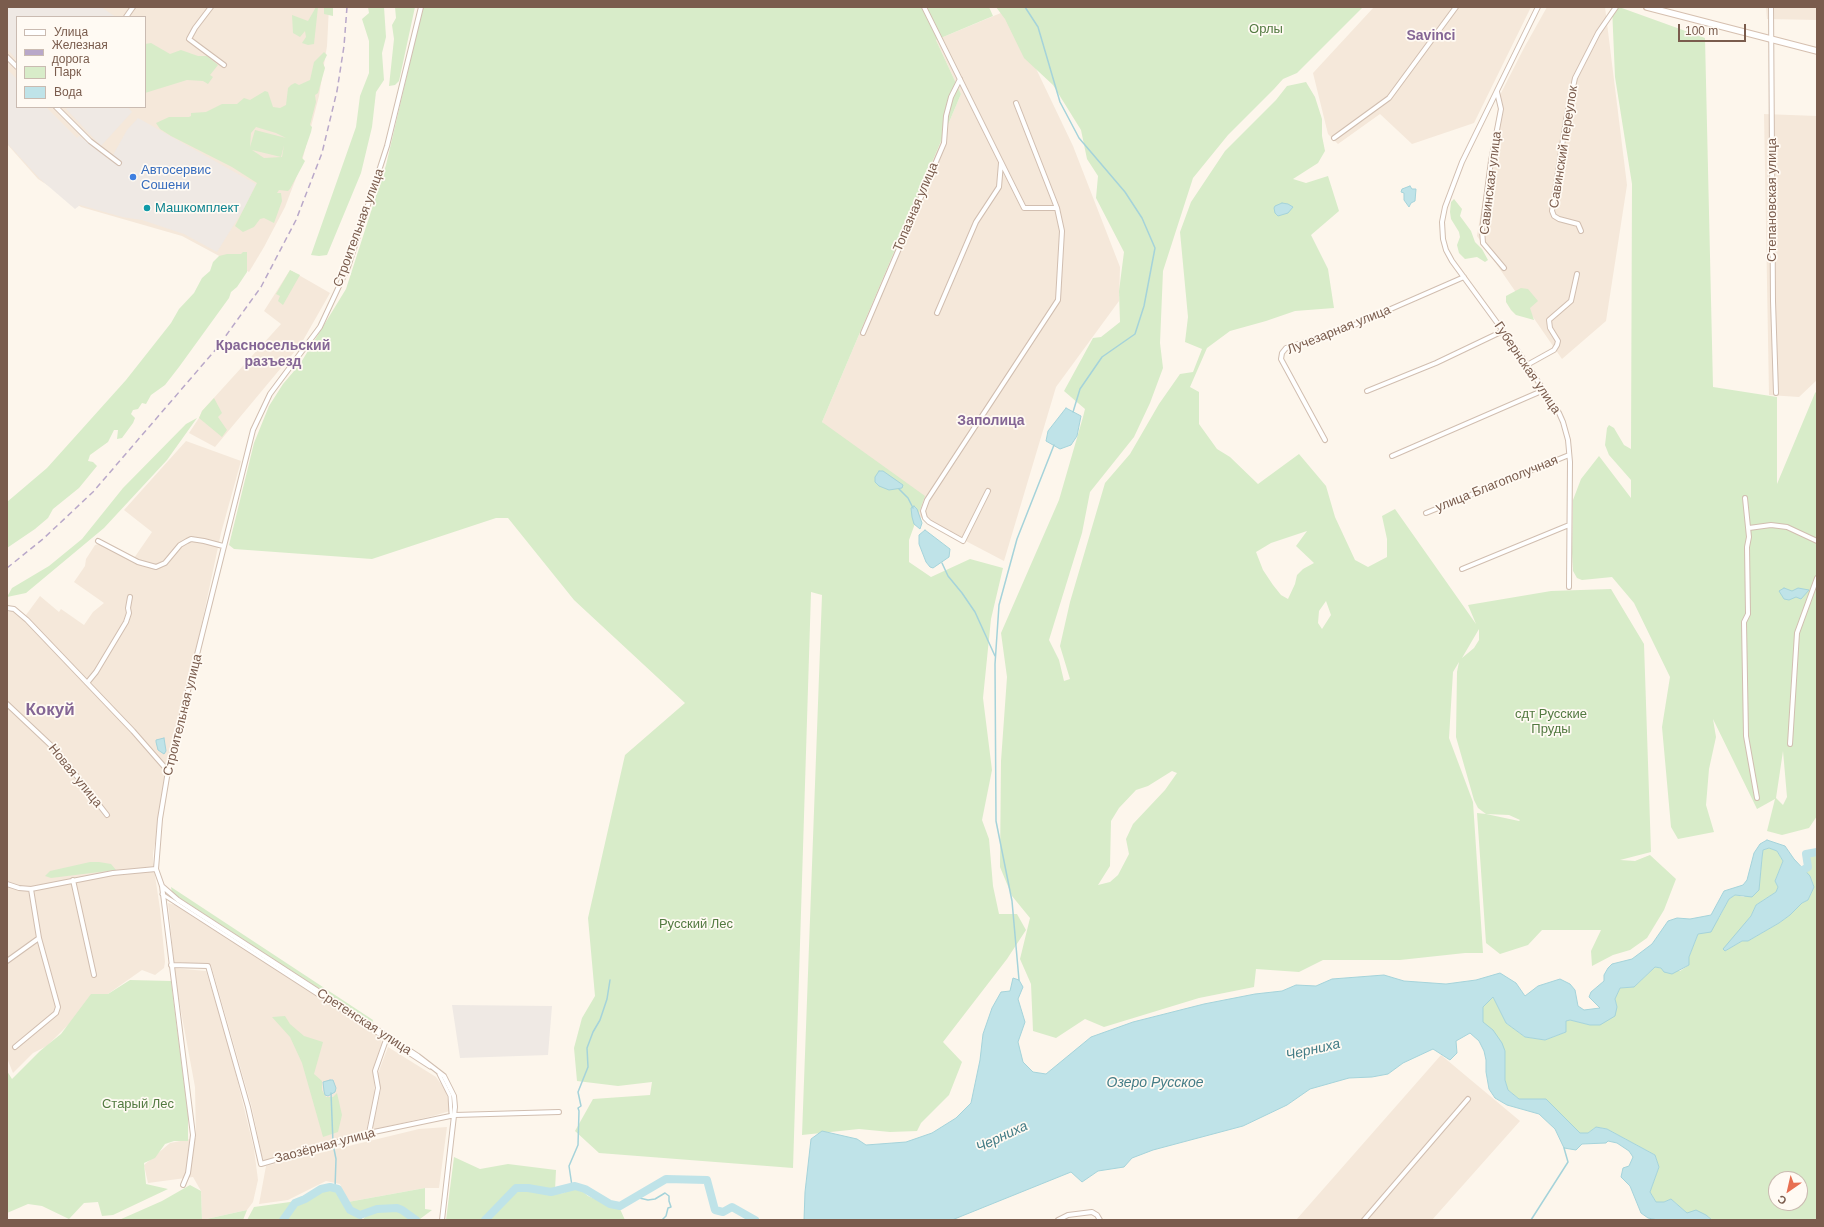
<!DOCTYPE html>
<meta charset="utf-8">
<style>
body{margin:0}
#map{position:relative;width:1824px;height:1227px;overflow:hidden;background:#fdf6ec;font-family:Arial,sans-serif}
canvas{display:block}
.frame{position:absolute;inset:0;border:8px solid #7a5c4d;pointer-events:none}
.legend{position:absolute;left:16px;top:16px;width:130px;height:92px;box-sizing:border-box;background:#fffaf3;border:1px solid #cabbb1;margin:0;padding:5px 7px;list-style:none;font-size:12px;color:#7a5c4d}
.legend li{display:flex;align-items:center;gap:8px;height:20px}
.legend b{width:20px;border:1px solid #cabbb1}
.north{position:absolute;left:1768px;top:1171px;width:40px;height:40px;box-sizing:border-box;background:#fffaf3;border:1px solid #cabbb1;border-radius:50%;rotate:214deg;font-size:11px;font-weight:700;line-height:16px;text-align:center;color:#7a5c4d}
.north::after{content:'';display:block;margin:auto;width:14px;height:18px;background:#e76f51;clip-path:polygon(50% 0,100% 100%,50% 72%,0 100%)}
.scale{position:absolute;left:1678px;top:24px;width:68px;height:18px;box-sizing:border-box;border:2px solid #7a5c4d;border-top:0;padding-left:5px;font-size:12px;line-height:14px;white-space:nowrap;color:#7a5c4d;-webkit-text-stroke:3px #fffaf3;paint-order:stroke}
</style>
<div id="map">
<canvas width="1824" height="1227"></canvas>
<div class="frame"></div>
<ul class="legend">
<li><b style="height:5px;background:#fff"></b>Улица</li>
<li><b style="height:5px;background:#b9a8c9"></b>Железная дорога</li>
<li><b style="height:11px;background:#d8ecc9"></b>Парк</li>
<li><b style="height:11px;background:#bfe3e8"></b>Вода</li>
</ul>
<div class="north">С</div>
<div class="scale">100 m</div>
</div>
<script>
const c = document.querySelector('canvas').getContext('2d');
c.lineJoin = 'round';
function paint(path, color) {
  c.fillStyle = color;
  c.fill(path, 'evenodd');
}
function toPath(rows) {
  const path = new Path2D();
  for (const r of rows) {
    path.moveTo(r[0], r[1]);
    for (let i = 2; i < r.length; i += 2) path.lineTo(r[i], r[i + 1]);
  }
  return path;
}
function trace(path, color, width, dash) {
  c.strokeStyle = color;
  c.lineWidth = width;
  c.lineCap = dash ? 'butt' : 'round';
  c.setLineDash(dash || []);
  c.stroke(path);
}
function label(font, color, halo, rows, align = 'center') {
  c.font = font + ' Arial,sans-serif';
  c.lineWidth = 3.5;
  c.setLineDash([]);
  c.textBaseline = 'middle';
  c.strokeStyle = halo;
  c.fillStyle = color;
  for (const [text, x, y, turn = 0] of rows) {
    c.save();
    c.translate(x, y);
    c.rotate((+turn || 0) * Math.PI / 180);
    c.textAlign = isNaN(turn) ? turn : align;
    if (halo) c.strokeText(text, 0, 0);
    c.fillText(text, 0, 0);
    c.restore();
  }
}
paint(toPath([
 [7,7,329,7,327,46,319,96,301,165,285,207,264,247,249,272,182,236,81,207,38,179,7,144],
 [17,17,145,17,145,107,17,107],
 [1374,7,1531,7,1474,123,1412,144,1380,114,1338,144,1328,134,1313,73],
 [1547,7,1605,7,1627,185,1606,321,1562,359,1477,236,1500,95,1524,48],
 [1766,7,1817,7,1817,20,1767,19],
 [1008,10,1073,146,1120,267,1119,301,1056,387,1004,561,918,516,822,422,961,94,936,40],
 [1764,114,1817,116,1817,380,1799,397,1769,395],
 [290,270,330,293,301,344,215,447,189,433,199,418,202,411,281,324,264,311],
 [186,441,241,461,221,533,153,853,153,862,160,909,165,962,164,968,155,975,142,970,78,1015,47,1046,33,1053,13,1073,7,1058,7,612,12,611,23,619,40,596,59,612,61,609,84,625,93,612,104,603,74,582,85,566,86,559,95,545,100,544,132,561,152,532,124,510],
 [168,903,179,906,380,1037,382,1043,373,1071,375,1094,366,1132,263,1161,252,1108,211,965,174,962],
 [173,968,206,971,227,1038,254,1149,258,1180,253,1202,247,1210,202,1220,201,1191,193,1177,148,1183,144,1165,170,1143,196,1138,195,1087],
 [388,1047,436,1077,446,1091,450,1111,433,1116,372,1130,381,1089,377,1076],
 [1441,1055,1520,1121,1432,1220,1296,1220],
 [447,1127,439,1188,425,1188,348,1202,340,1184,326,1181,288,1200,259,1204,266,1166,419,1129]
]), '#f5e8da');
paint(toPath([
 [7,7,101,7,116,17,17,17,17,60,7,49],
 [7,69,17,79,17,107,46,107,77,138,79,136,85,140,108,159,113,155,127,130,138,118,256,184,245,207,217,252,184,234,142,220,122,217,80,205,75,209,40,179,7,143],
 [68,107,128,107,132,112,101,146,66,109],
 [452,1005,552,1006,548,1055,460,1058]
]), '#efe9e4');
paint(toPath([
 [316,7,318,7,314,44,308,45,302,43,306,37,305,31,300,37,293,33,292,15,308,21],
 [324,7,333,7,333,16,324,14],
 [368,7,384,7,386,37,382,53,384,80,376,92,372,127,361,173,327,255,319,256,311,255,356,127,360,96,369,73,369,41,362,19,369,13],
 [395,7,415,7,399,81,395,85,389,86,394,39,392,25,396,18],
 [423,7,989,7,993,16,936,40,961,94,822,422,925,496,909,540,909,562,931,577,970,559,1003,568,991,619,983,698,992,770,982,820,989,839,993,886,999,914,1017,914,1026,930,1007,959,943,1042,962,1062,949,1095,921,1123,917,1131,890,1132,859,1129,802,1135,822,595,811,592,793,1168,599,1153,575,1131,593,1099,650,1095,652,1082,618,1086,577,1081,574,1048,582,1018,595,996,588,918,625,755,685,703,574,600,508,518,496,518,372,559,234,549,229,545,254,443,269,406,283,384,300,364,346,289,386,165],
 [996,7,1363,7,1297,73,1283,79,1274,89,1228,135,1193,178,1163,271,1160,343,1163,368,1150,403,1134,437,1090,492,1082,533,1049,640,1059,660,1064,681,1070,679,1060,646,1070,602,1105,483,1130,454,1159,404,1180,374,1193,372,1202,349,1185,342,1188,317,1180,232,1191,202,1225,151,1276,100,1287,86,1306,82,1315,97,1322,119,1322,136,1325,151,1318,163,1293,179,1306,183,1328,176,1339,211,1311,235,1328,269,1334,308,1295,311,1266,321,1230,331,1207,348,1190,387,1199,392,1199,424,1217,449,1230,457,1258,484,1299,454,1326,486,1335,517,1355,560,1368,567,1387,557,1387,539,1382,516,1395,509,1476,624,1468,605,1551,591,1611,589,1644,644,1651,852,1620,860,1635,861,1650,855,1676,879,1664,910,1647,938,1630,950,1613,955,1592,966,1591,951,1601,930,1542,930,1528,945,1500,954,1486,943,1477,813,1486,814,1478,808,1474,800,1456,737,1457,672,1459,662,1453,672,1449,738,1473,802,1483,953,1465,953,1400,960,1323,960,1299,972,1256,969,1254,987,1199,998,1104,1027,1085,1019,1056,1038,1033,1031,1031,984,1020,959,1030,918,1012,896,1000,867,1001,761,1007,677,1001,633,1059,500,1083,417,1085,409,1064,391,1093,338,1101,337,1120,322,1119,291,1124,252,1096,198,1098,176,1087,159,1081,130,1053,85,1024,58,1005,19],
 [1307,531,1296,546,1314,563,1303,569,1297,575,1295,584,1288,599,1281,595,1273,585,1263,570,1256,552,1271,543],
 [1326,601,1331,615,1322,629,1318,623,1319,611],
 [1479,629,1479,640,1474,648,1462,658],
 [1172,771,1177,773,1165,790,1133,824,1126,839,1129,854,1118,875,1110,882,1098,885,1110,866,1111,821,1119,808,1136,790,1148,786],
 [1486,814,1509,815,1520,820,1519,821],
 [1612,7,1619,7,1705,38,1713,387,1777,397,1777,484,1815,393,1817,391,1817,816,1809,828,1782,835,1767,831,1775,799,1757,809,1713,719,1716,737,1709,769,1706,805,1714,832,1678,839,1671,827,1662,727,1670,677,1634,603,1612,577,1582,580,1577,578,1573,571,1572,553,1573,500,1581,479,1599,456,1631,498,1631,480,1609,455,1605,445,1607,428,1609,425,1614,428,1624,445,1631,449,1632,184,1615,77],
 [1783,751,1787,797,1783,805,1776,798],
 [151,43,170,54,181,50,198,56,207,56,218,65,210,75,213,77,208,84,203,81,187,80,145,93,145,44],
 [324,52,327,55,323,63,325,68,318,93,315,95,316,102,310,125,312,127,311,132,302,158,305,161,290,189,288,191,279,190,277,193,281,193,282,201,274,223,264,218,260,219,254,227,243,232,235,226,257,183,232,167,171,136,160,129,156,123,169,117,189,117,191,116,191,113,206,112,222,104,237,104,244,98,250,100,265,91,268,92,273,107,280,108,286,105,288,88,291,85,295,83,299,85,310,80,314,62],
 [256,127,276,133,286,138,255,130,250,147,251,133],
 [284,145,282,157,264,158,252,150,281,157],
 [1454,199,1462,209,1460,216,1471,231,1475,242,1482,249,1488,260,1485,262,1477,257,1465,259,1459,253,1457,245,1460,237,1459,232,1451,219,1450,212,1451,202],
 [243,252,247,252,247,272,237,287,231,292,229,298,179,367,165,385,151,395,146,404,142,403,138,409,133,410,131,414,135,418,133,423,122,438,117,439,118,430,114,430,108,442,90,455,88,461,93,462,97,466,79,488,53,509,48,518,35,529,7,548,7,502,47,468,126,380,171,323,179,309,194,293,202,278,210,271,213,262,219,256,227,254,241,254],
 [290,270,300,275,283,305,278,301,280,296,276,294],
 [1521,288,1528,289,1538,301,1530,308,1534,320,1516,315,1511,310,1506,302,1506,296],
 [214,398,222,413,218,417,227,430,222,437,199,418,202,411],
 [197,418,167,460,104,528,26,593,7,597,12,588,49,566,82,539,123,488,186,424],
 [1769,848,1777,851,1783,861,1775,881,1778,887,1776,892,1756,905,1751,916,1725,951,1742,941,1748,941,1779,923,1790,915,1802,903,1808,900,1814,887,1810,876,1803,870,1808,867,1806,854,1817,852,1817,1220,1712,1220,1706,1215,1687,1213,1671,1199,1664,1202,1656,1202,1650,1192,1659,1167,1655,1155,1607,1129,1596,1127,1588,1133,1580,1133,1546,1099,1519,1099,1508,1090,1505,1080,1505,1051,1483,1023,1483,1006,1493,997,1506,1023,1525,1037,1545,1040,1566,1032,1566,1021,1570,1020,1590,1025,1617,1007,1615,999,1620,988,1634,987,1655,967,1680,971,1689,965,1689,957,1698,934,1719,918,1729,899,1735,895,1744,897,1759,880,1763,850],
 [1776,1179,1800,1179,1800,1203,1776,1203],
 [90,862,99,862,111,864,116,870,51,878,45,876,50,871],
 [171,887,373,1020,372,1023,172,893],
 [130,980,171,981,188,1115,188,1141,174,1141,165,1144,155,1158,144,1163,146,1184,168,1189,113,1215,102,1216,98,1202,84,1203,69,1219,42,1206,28,1204,7,1213,7,1071,12,1079,40,1051,61,1034,91,994,108,994],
 [285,1016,290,1024,304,1036,323,1042,314,1074,322,1081,322,1090,326,1097,333,1097,337,1093,342,1115,338,1132,323,1137,302,1063,290,1037,272,1017],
 [454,1157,480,1169,508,1164,556,1170,555,1190,516,1186,481,1220,446,1220],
 [190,1185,201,1191,202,1220,247,1210,243,1220,119,1220,162,1201],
 [425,1188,425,1209,432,1210,420,1219,400,1207,376,1207,363,1213,349,1206,348,1202],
 [570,1188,581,1190,588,1196,620,1209,625,1220,488,1220,503,1205,506,1200,517,1190,526,1190,554,1194,564,1193],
 [327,1189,335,1190,347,1212,362,1217,362,1220,247,1220,254,1207,290,1202,312,1193],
 [381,1209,404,1212,414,1220,363,1220,364,1218,373,1211]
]), '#d8ecc9');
const water = toPath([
 [1410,186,1412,189,1416,189,1415,201,1411,203,1409,207,1404,200,1404,193,1401,192,1402,189,1410,186],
 [1282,203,1288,204,1293,207,1288,213,1278,216,1275,213,1274,208,1275,206,1282,203],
 [1066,408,1081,416,1077,436,1071,445,1060,449,1046,441,1048,431,1066,408],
 [879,471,883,471,903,485,902,488,889,490,879,486,875,482,875,477,879,471],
 [914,506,917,509,922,523,920,529,914,524,912,517,911,508,914,506],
 [925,530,950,549,949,557,933,568,930,567,926,562,919,544,919,535,925,530],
 [1784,588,1792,591,1798,588,1809,590,1801,599,1796,597,1789,600,1784,599,1779,591,1784,588],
 [164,738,166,751,164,754,158,750,156,742,156,740,164,738],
 [1767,840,1785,846,1794,859,1810,876,1814,887,1808,900,1802,903,1790,915,1779,923,1748,941,1742,941,1725,951,1723,949,1751,916,1756,905,1776,892,1778,887,1775,881,1783,861,1777,851,1769,848,1763,850,1762,858,1759,890,1752,897,1735,895,1729,899,1711,932,1698,934,1689,957,1689,965,1672,974,1664,972,1661,968,1655,967,1634,987,1620,988,1615,999,1617,1007,1615,1016,1600,1025,1590,1025,1570,1020,1566,1021,1566,1032,1545,1040,1525,1037,1506,1023,1493,997,1483,1007,1483,1022,1493,1030,1502,1043,1505,1051,1505,1080,1508,1090,1519,1099,1546,1099,1580,1133,1588,1133,1596,1127,1607,1129,1655,1155,1659,1167,1650,1192,1656,1202,1664,1202,1671,1199,1687,1213,1696,1210,1706,1215,1712,1220,1658,1220,1648,1218,1641,1213,1630,1186,1621,1177,1623,1168,1629,1166,1633,1157,1629,1151,1617,1143,1608,1141,1606,1143,1582,1144,1576,1150,1564,1148,1555,1129,1539,1114,1507,1105,1495,1098,1489,1089,1486,1072,1486,1060,1484,1051,1479,1041,1470,1033,1456,1041,1457,1053,1450,1060,1433,1049,1403,1063,1388,1074,1372,1077,1349,1078,1310,1089,1287,1105,1243,1126,1153,1150,1132,1158,1124,1167,1098,1171,1082,1182,1071,1172,952,1220,804,1220,805,1192,811,1139,822,1131,857,1139,866,1145,906,1142,932,1133,956,1118,971,1103,980,1060,983,1034,992,1008,1001,992,1010,991,1013,978,1019,980,1023,987,1018,999,1025,1022,1018,1042,1023,1062,1033,1072,1046,1074,1091,1037,1133,1022,1204,1004,1255,994,1282,991,1296,985,1316,986,1332,979,1384,975,1404,981,1446,984,1476,980,1500,973,1516,983,1525,996,1538,986,1560,979,1570,984,1575,990,1578,1006,1584,1010,1600,1008,1589,997,1591,992,1604,981,1604,975,1608,968,1612,964,1632,959,1652,944,1668,921,1677,918,1690,919,1711,915,1724,891,1743,885,1747,880,1754,853,1760,844,1767,840],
 [330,1080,333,1080,336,1088,335,1092,328,1096,325,1095,324,1091,323,1082,330,1080]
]);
paint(water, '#bfe3e8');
trace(water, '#a5d3da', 1);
trace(toPath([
 [1025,7,1038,27,1060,102,1079,138,1125,192,1142,218,1155,248,1144,306,1135,334,1102,357,1080,389,1073,412],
 [899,489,908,498,913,508],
 [942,563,948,576,962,593,975,612,995,656],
 [1019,980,1012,901,996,821,995,664,999,605,1017,539,1054,445],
 [331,1093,333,1143],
 [334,1149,336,1159,335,1188],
 [572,1186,569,1166,578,1145,579,1111,578,1108,581,1106,578,1092,588,1067,587,1048,593,1032,600,1020,607,999,610,980],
 [635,1197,648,1200,655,1199,665,1193,669,1196,669,1201,671,1207,668,1208,666,1216,662,1220],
 [1531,1220,1568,1162,1564,1148]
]), '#a5d3da', 1.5);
trace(toPath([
 [1795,867,1796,870,1803,870,1808,867,1806,854,1817,852],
 [283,1220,295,1203,305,1199,321,1189,330,1187,338,1189,350,1210,360,1215,377,1209,397,1208,402,1210,416,1220],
 [485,1220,516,1188,528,1188,551,1192,575,1186,585,1189,610,1204,620,1206,666,1179,707,1180,715,1210,723,1212,732,1207,755,1220]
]), '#bfe3e8', 8);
const pedestrian = toPath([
 [162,894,430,1067],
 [439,1074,450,1096,451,1113]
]);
const minor = toPath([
 [211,7,195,28,189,39,224,65],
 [924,7,1024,208,1057,208],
 [1538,7,1462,162,1445,207,1442,222,1443,239,1446,250,1452,261,1517,350,1559,413,1563,422,1568,440,1570,462,1569,587],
 [1771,7,1773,301,1776,393],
 [126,17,133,7],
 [7,57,17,67],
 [1497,92,1501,109,1491,161,1482,230,1483,243,1504,268],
 [56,107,90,141,119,163],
 [1334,138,1389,98,1456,7],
 [1581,231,1578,224,1559,219,1554,216,1552,211,1566,120,1575,78,1598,33,1616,7],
 [937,313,976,222,999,187,1001,163],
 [863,333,944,143,946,116,951,97,960,79],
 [1527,365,1554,350,1557,345,1558,341,1550,328,1549,320,1571,301,1577,274],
 [1367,391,1436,363,1503,331],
 [1325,440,1281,359,1282,353,1286,348,1345,329,1464,277],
 [1392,456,1544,390],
 [988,491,963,541,929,522,925,518,923,511,927,500,1058,300,1062,231,1057,208,1016,103],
 [1745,498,1749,537,1747,547,1748,614,1744,622,1746,736,1757,798],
 [1426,513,1569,455],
 [1749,528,1771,525,1787,527,1817,541],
 [98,541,138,562,156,567,165,563,180,545,187,541,191,539,204,541,223,546],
 [1462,569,1569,525],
 [7,608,14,609,27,620,133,731,168,771],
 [87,683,96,672,126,622,129,613,128,608,130,597],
 [7,704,58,752,107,815],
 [1790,744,1797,633,1817,578],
 [73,880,94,975],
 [7,884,19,888,31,889,113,873,156,869],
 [162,886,178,900,418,1056,444,1076,454,1096,455,1107,442,1220],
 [7,961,39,938,31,889],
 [171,965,208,966,248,1107,261,1164,369,1133,455,1115,559,1112],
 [15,1047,56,1013,58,1007,39,938],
 [369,1133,378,1088,375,1071,387,1037],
 [183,1185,188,1173,193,1135,162,886,156,869,160,819,168,771,253,430,270,394,320,327,348,267,387,146,421,7],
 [1058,1220,1068,1215,1092,1212,1097,1215,1100,1220],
 [1364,1220,1468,1099]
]);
const secondary = toPath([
 [1647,7,1817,51]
]);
trace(pedestrian, '#d1beb0', 5);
trace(minor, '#d1beb0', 6);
trace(secondary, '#d6c0b0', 8);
trace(pedestrian, '#fff', 3);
trace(minor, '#fff', 4);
trace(secondary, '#fff', 5.5);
trace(toPath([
 [7,568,43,539,93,492,217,348,261,287,296,220,322,153,337,91,344,46,347,7]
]), '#b9a8c9', 1.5, [6, 4]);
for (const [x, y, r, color] of [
 [133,177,4,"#3f7fe0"],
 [147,208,4,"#0f9aa8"]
]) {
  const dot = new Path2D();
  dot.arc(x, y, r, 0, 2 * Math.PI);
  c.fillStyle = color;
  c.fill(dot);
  trace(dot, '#fffaf3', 1.5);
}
label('13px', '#537a41', '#fffaf3', [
 ["Орлы",1266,29],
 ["сдт Русские",1551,714],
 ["Пруды",1551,729],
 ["Русский Лес",696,924],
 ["Старый Лес",138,1104]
]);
label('13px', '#7a5c4d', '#fffaf3', [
 ["Савинский переулок",1564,147,-81],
 ["Савинская улица",1491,183,-83],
 ["Степановская улица",1772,200,-90],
 ["Топазная улица",916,207,-67],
 ["Строительная улица",359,228,-70],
 ["Лучезарная улица",1339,330,-22],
 ["Губернская улица",1527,368,56],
 ["улица Благополучная",1497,484,-22],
 ["Строительная улица",183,715,-76],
 ["Новая улица",75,776,51],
 ["Сретенская улица",364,1022,33],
 ["Заозёрная улица",325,1146,-15]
]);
label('13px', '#366cbe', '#fffaf3', [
 ["Автосервис",141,170],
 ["Сошени",141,185]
], 'left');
label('13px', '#0d838f', '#fffaf3', [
 ["Машкомплект",155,208]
], 'left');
label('bold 14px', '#846695', '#fffaf3', [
 ["Savinci",1431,36],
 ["Красносельский",273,346],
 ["разъезд",273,362],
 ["Заполица",991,421]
]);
label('italic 14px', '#437c86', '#fffaf3', [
 ["Черниха",1313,1050,-13],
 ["Озеро Русское",1155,1083],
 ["Черниха",1002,1137,-25]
]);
label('bold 17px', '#846695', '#fffaf3', [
 ["Кокуй",50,710]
]);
</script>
